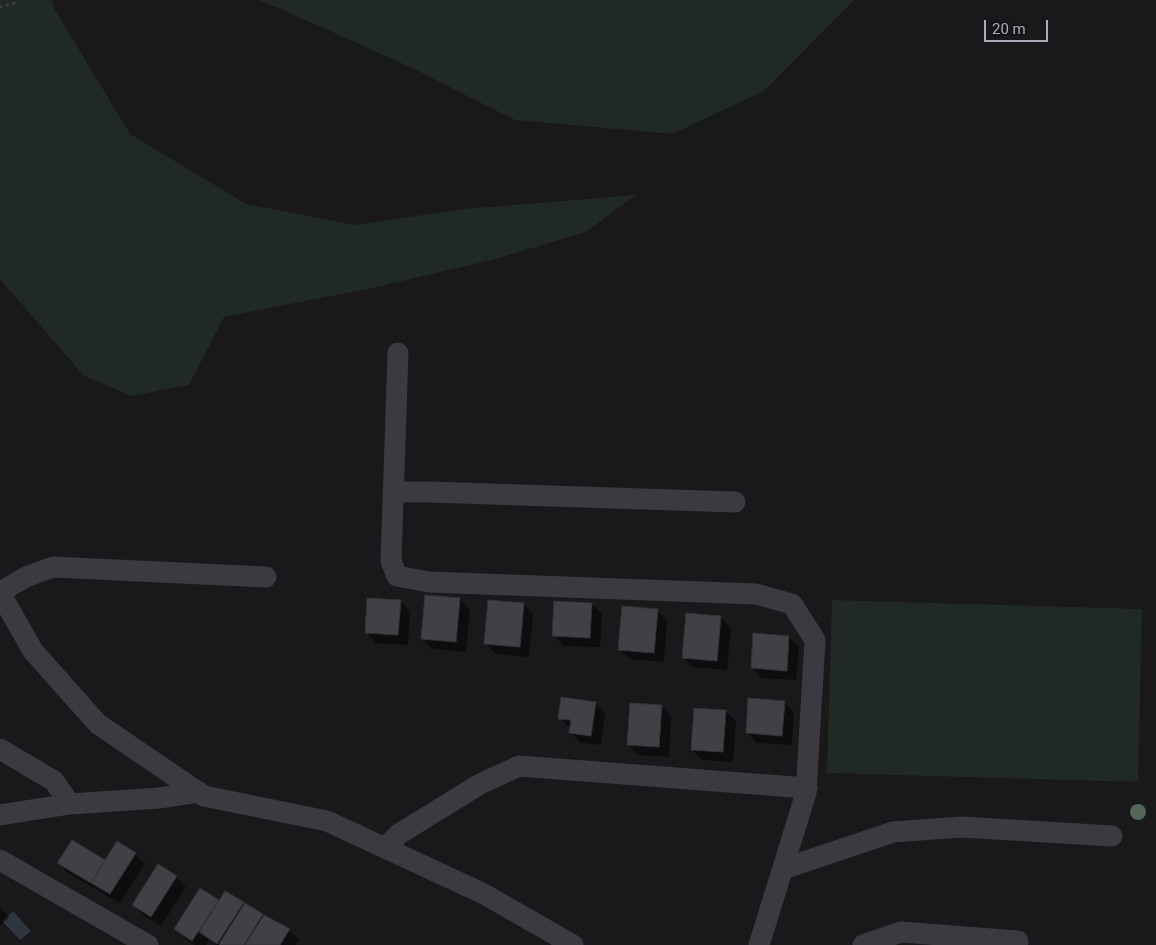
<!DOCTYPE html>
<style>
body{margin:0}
#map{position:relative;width:1156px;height:945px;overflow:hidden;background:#19181b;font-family:Roboto,sans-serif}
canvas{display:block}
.scale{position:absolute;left:984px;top:20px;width:64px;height:22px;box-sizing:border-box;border:2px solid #abadba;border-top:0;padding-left:6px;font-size:15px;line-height:18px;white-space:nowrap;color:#abadba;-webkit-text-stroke:4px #141316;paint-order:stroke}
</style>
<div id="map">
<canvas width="1156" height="945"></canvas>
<div class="scale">20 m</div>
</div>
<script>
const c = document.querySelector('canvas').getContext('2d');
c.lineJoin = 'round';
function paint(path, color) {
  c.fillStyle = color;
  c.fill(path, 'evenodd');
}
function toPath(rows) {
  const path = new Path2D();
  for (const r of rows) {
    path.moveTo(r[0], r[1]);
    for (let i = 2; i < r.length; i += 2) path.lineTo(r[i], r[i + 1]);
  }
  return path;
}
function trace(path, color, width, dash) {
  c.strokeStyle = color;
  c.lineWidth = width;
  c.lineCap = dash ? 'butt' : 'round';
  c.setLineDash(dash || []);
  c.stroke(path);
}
paint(toPath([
 [0,0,52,0,54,8,130,134,246,204,355,225,464,209,636,195,586,232,492,260,372,288,224,317,189,385,132,396,84,376,0,279],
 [259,0,854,0,764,91,672,134,515,120,410,67,281,9],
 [832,600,1142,609,1138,782,827,773]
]), '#202923');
paint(toPath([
 [13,911,31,931,20,940,2,921]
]), '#2e353f');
paint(toPath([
 [460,599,470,610,466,652,432,649,422,639],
 [400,601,410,611,408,645,376,643,366,632],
 [523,604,533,614,529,657,496,654,485,644],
 [592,604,602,614,600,647,564,646,554,636],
 [657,610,667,620,664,662,630,659,620,649],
 [721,618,731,628,727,670,693,667,683,657],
 [789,637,799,647,796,680,762,678,752,668],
 [784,702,794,712,792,745,757,743,747,733],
 [595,703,605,713,601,745,581,743,571,733,571,729,560,718],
 [661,706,671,716,669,757,638,755,628,745],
 [725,711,736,721,733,762,702,760,692,750],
 [73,842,106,862,118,843,135,854,145,864,120,903,68,873,58,863],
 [176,877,186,887,161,926,143,915,133,905],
 [200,890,219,902,225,892,263,916,289,930,299,940,296,945,216,945,209,940,206,945,195,945,186,939,176,929],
 [0,908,9,917,0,926]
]), '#0007');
const building = toPath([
 [425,595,460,598,456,642,421,639,425,595],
 [367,598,401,600,398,635,365,633,367,598],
 [488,600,524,603,520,647,484,644,488,600],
 [554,601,592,603,590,638,552,636,554,601],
 [622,606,658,609,654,653,618,650,622,606],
 [686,613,721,616,717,661,682,658,686,613],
 [753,633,789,636,787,671,751,668,753,633],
 [561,697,596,702,591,736,569,733,571,720,558,719,561,697],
 [748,698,785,701,782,736,746,733,748,698],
 [630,703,662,705,659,747,627,745,630,703],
 [694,708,726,710,723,752,691,750,694,708],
 [72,840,105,860,91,883,57,863,72,840],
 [117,841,136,853,110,894,91,883,117,841],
 [158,864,177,876,151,917,132,905,158,864],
 [200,888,219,900,192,941,174,929,200,888],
 [225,891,244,902,217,944,199,932,225,891],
 [245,903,263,914,244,945,220,945,219,944,245,903],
 [264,915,290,929,280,945,245,945,264,915]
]);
paint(building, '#404145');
trace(building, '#333337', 1);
trace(toPath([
 [0,7,15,3,17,0]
]), '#404047', 3, [2.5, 4]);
trace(toPath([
 [398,353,391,561,397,576,429,582,756,594,792,604,815,640,806,793,759,945],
 [393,492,429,492,735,502],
 [0,592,26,577,53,567,266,577],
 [0,593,33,651,98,724,204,796,327,821,484,894,573,945],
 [0,749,54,781,70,804],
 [0,815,70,804,159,798,199,792],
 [385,848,399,834,480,784,519,766,807,788],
 [0,860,148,945],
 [783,869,893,832,962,827,1112,836],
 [863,945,901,932,1018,941]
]), '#3a3a40', 21);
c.fillStyle = '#536658';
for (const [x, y] of [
 [1138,812]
]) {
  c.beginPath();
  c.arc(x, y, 8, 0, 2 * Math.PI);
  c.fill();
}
</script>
